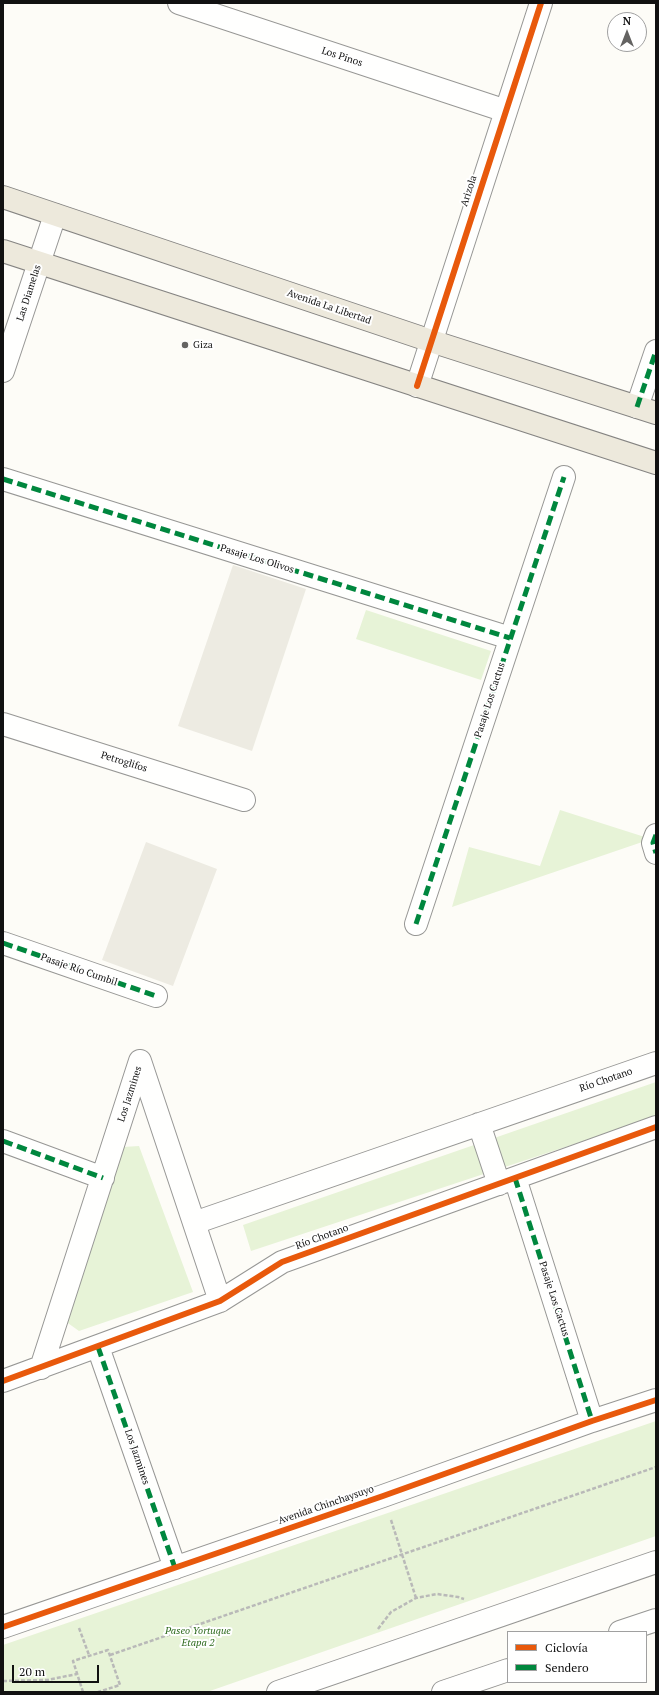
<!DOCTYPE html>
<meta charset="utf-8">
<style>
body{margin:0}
#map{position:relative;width:659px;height:1695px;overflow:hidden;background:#fdfcf7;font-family:"PT Serif",serif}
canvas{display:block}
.frame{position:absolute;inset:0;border:4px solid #111;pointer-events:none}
.legend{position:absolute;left:507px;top:1631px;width:140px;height:52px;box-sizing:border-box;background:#fff;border:1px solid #a0a0a0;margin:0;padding:5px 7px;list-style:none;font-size:12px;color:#111}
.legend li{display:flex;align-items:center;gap:8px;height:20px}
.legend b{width:20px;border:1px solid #a0a0a0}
.north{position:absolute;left:607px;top:12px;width:40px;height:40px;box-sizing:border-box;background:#fff;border:1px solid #a0a0a0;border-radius:50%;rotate:0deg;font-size:11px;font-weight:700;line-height:16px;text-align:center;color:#111}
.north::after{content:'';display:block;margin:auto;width:14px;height:18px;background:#646362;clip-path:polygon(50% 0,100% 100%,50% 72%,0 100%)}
.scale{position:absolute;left:12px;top:1665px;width:87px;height:18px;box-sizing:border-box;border:2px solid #111;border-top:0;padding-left:5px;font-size:12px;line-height:14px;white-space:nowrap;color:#111;-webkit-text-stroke:3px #fff;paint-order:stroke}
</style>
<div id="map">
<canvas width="659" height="1695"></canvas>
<div class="frame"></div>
<ul class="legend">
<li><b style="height:5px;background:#e8590c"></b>Ciclovía</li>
<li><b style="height:5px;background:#00873e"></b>Sendero</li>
</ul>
<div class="north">N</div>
<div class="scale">20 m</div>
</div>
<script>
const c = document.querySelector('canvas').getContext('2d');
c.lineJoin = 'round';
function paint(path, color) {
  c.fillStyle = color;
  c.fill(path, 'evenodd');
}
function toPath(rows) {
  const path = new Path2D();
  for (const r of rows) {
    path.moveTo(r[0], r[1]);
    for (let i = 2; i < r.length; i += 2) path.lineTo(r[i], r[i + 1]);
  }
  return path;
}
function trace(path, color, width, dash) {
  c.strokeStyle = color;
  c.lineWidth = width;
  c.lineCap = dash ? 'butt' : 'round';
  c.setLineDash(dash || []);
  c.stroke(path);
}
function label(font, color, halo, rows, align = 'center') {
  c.font = font + ' "PT Serif",serif';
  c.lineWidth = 4;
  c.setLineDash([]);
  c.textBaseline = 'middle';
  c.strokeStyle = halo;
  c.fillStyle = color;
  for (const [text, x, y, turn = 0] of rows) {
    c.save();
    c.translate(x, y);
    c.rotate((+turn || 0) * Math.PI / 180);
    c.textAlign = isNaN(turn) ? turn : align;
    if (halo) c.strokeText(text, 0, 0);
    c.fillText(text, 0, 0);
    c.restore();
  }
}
paint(toPath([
 [366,610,491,651,481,680,356,639],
 [560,810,651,839,452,907,469,847,540,866],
 [656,1082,656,1117,251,1251,243,1225],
 [139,1146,193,1292,79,1331,65,1321,123,1147],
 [656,1421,656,1536,207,1692,3,1692,3,1645]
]), '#e7f3d7');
paint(toPath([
 [233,565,306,589,252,751,178,726],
 [146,842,217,869,173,986,102,960]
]), '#edebe2');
const minor = toPath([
 [179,3,506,111],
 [3,371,55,215],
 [417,386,541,3],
 [637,407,656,351],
 [3,479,510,638],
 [3,724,244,800],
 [656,835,653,843,656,853],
 [416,924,564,477],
 [3,943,156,996],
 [140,1061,220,1301],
 [479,1124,499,1184],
 [3,1141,103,1178],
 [515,1178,592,1421],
 [194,1223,656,1063],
 [98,1347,175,1568],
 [41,1368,140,1061],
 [3,1381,220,1301,282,1262,656,1127],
 [3,1627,383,1496,592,1421,656,1400],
 [620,1632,656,1620],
 [278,1692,656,1562],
 [443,1692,508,1670]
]);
const major = toPath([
 [3,197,431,341,656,413],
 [3,251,656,463]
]);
trace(minor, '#979795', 24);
trace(major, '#858482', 24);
trace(toPath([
 [391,1520,416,1598],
 [79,1628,89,1655],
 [378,1629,391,1612,416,1598,437,1594,458,1597,464,1599],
 [110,1655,656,1467],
 [3,1681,47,1680,77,1674],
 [83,1692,73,1661,108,1650,120,1685,98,1692]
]), '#b9b9b8', 2.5, [4, 2]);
trace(minor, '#fffffe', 22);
trace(major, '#ede9dc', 22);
trace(toPath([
 [637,407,656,351],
 [3,479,510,638],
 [656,835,653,843,656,853],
 [416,924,564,477],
 [3,943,156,996],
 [3,1141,103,1178],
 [515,1178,592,1421],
 [98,1347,175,1568]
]), '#00873e', 5, [10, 5]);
trace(toPath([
 [417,386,541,3],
 [3,1381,220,1301,282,1262,656,1127],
 [3,1627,383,1496,592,1421,656,1400]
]), '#e8590c', 6);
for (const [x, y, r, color] of [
 [185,345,4,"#646362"]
]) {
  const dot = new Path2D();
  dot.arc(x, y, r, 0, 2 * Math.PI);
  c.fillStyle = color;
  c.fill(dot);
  trace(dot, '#fff', 1.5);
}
label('10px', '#111', '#fff', [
 ["Los Pinos",342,57,18],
 ["Arizola",469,191,-72],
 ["Las Diamelas",29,293,-72],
 ["Avenida La Libertad",329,307,19],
 ["Pasaje Los Olivos",257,559,17],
 ["Pasaje Los Cactus",490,700,-72],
 ["Petroglifos",124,762,17],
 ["Pasaje Río Cumbil",79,970,19],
 ["Río Chotano",606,1080,-19],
 ["Los Jazmines",130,1094,-72],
 ["Río Chotano",322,1237,-20],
 ["Pasaje Los Cactus",554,1299,72],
 ["Los Jazmines",137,1457,71],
 ["Avenida Chinchaysuyo",326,1505,-19]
]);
label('10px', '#111', '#fff', [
 ["Giza",193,345]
], 'left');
label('italic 10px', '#2f6b1f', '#fff', [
 ["Paseo Yortuque",198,1631],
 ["Etapa 2",198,1643]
]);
</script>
